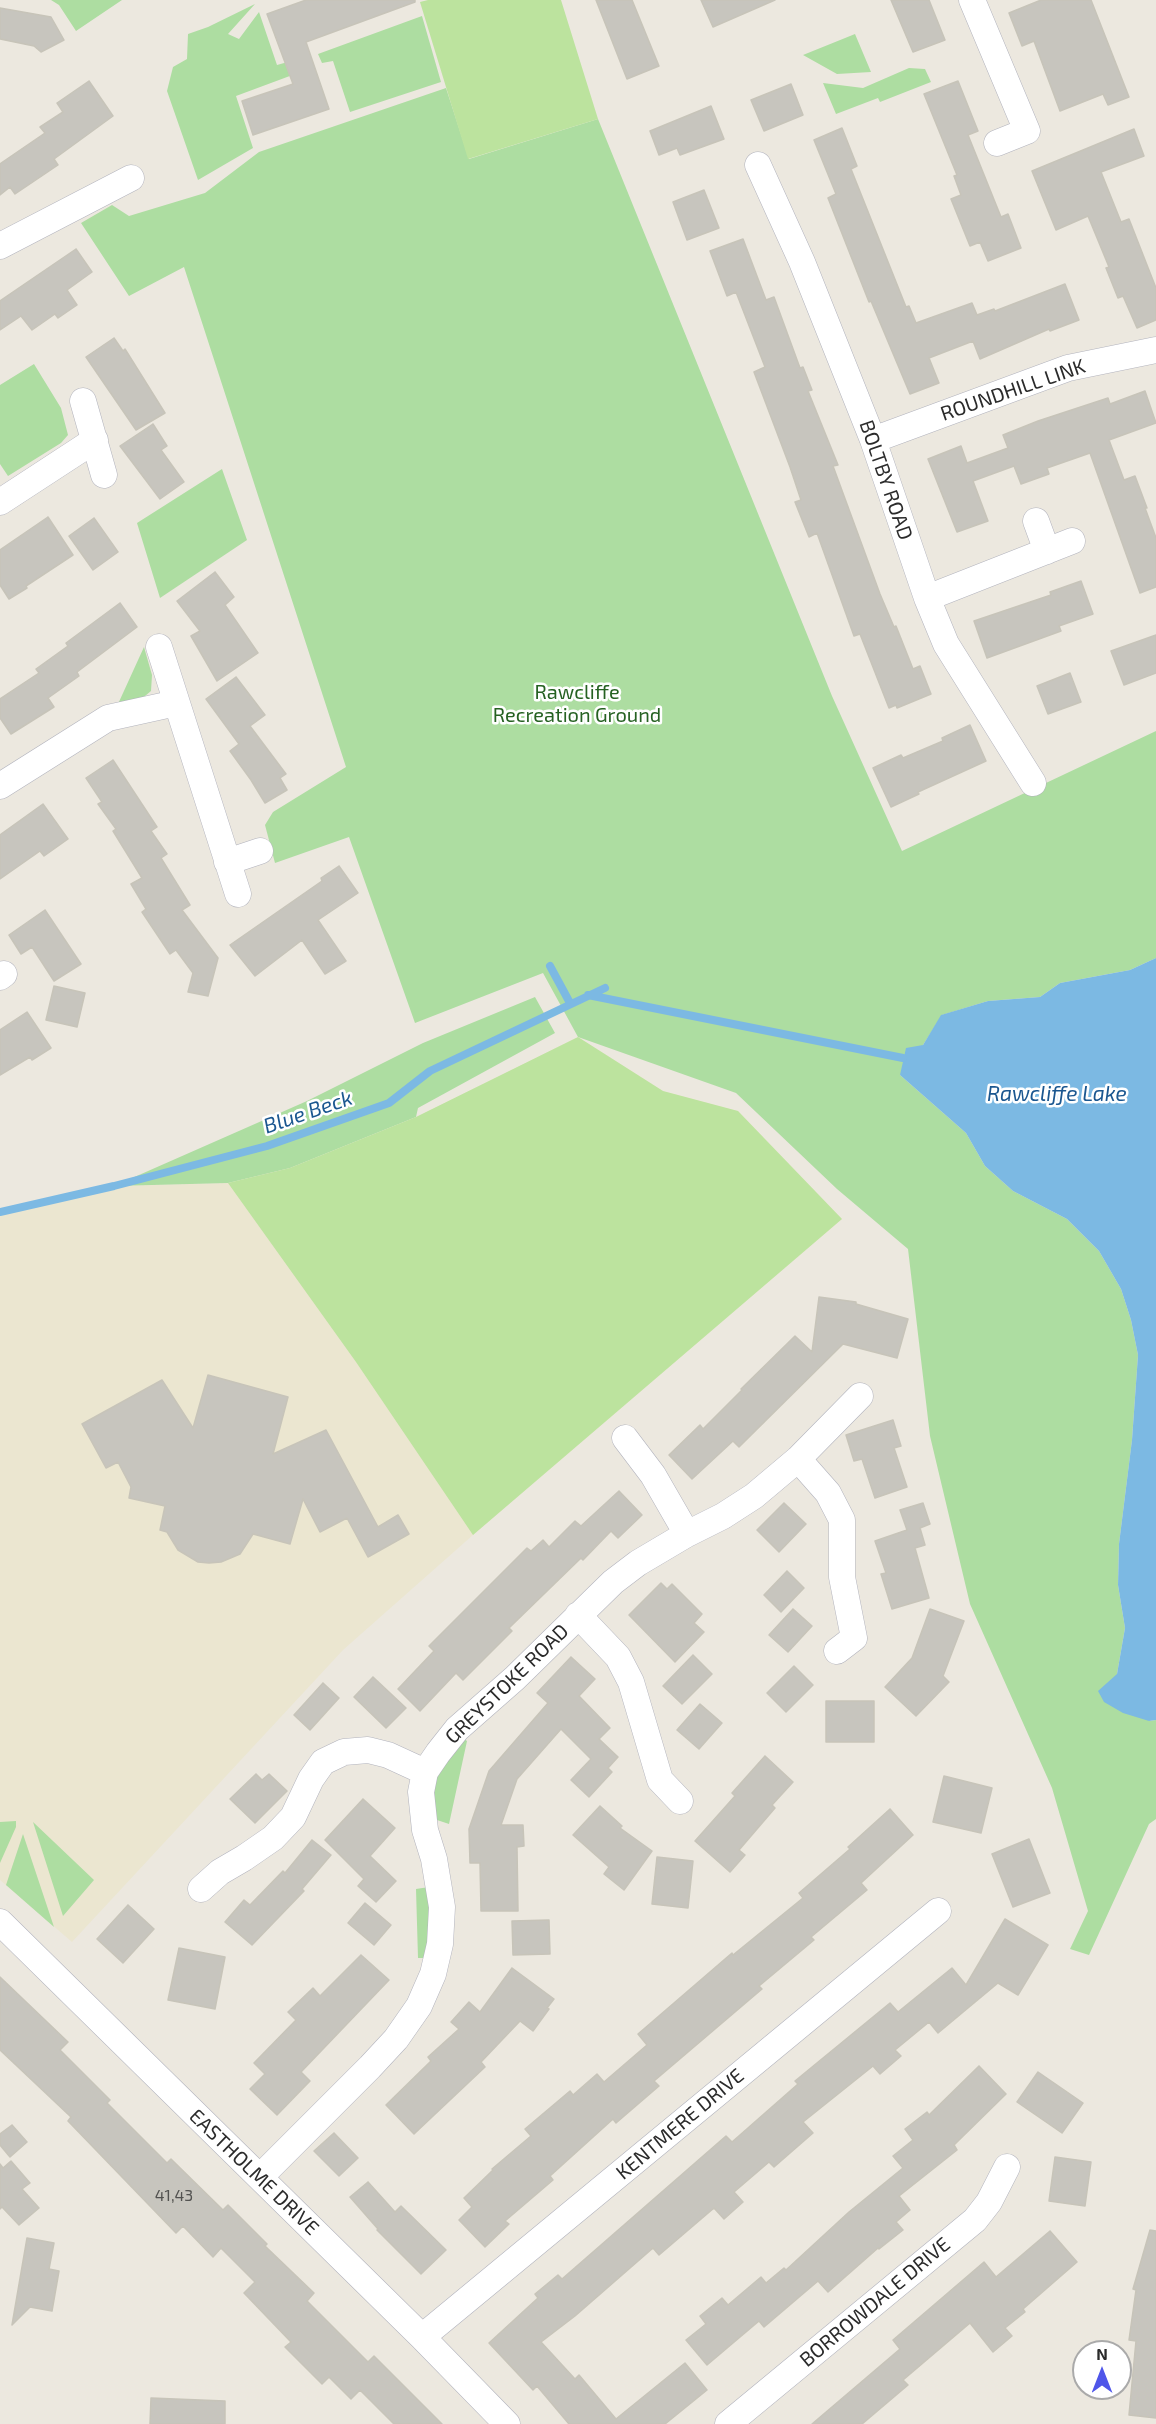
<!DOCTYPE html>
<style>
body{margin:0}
#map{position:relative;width:1156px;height:2424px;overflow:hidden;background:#ece8df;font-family:"Exo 2",sans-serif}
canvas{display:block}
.north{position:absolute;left:1072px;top:2340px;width:60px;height:60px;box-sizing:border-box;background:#fff;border:2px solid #aaa;border-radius:50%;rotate:0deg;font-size:16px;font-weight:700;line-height:24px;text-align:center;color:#2b2b2b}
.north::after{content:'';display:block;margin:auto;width:21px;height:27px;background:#4f56e9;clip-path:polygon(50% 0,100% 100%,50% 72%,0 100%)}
</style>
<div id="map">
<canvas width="1156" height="2424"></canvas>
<div class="north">N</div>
</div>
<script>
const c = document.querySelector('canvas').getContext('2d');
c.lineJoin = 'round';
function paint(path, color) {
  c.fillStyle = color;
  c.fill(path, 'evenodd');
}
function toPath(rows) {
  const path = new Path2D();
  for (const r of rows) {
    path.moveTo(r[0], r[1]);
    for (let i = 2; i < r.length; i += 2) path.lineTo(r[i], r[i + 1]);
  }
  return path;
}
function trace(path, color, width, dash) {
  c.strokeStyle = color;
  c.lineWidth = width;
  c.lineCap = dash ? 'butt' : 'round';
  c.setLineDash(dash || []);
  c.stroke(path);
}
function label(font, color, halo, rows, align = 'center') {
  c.font = font + ' "Exo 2",sans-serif';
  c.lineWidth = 5;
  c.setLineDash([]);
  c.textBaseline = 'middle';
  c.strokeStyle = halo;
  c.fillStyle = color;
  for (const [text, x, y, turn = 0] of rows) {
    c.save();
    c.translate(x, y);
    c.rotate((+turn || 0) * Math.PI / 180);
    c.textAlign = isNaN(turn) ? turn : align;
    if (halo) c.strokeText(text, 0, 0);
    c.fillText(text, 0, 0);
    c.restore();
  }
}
paint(toPath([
 [578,1037,663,1091,738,1111,842,1219,473,1535,343,1650,72,1942,0,1880,0,1212,114,1186,228,1183,290,1168,416,1117]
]), '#ebe6d0');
paint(toPath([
 [51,0,122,0,76,31,59,5],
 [255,4,228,34,239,39,259,12,277,65,309,56,314,67,236,96,253,148,198,180,167,91,173,67,187,59,188,34,208,27],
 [422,16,441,82,350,112,333,61,322,63,318,54],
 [855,34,871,72,837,74,803,55],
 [909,68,925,69,931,82,880,102,878,98,836,114,823,83,863,88],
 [446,88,469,159,598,119,832,696,902,851,1156,731,1156,958,1130,970,1060,983,1040,997,988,1001,942,1015,923,1045,900,1075,966,1133,985,1166,1013,1191,1067,1219,1099,1251,1121,1289,1131,1320,1138,1355,1132,1440,1119,1544,1118,1585,1125,1628,1117,1674,1149,1721,1156,1720,1156,1819,1149,1824,1089,1955,1070,1949,1088,1911,1052,1788,970,1604,930,1436,908,1249,837,1189,736,1093,578,1037,543,973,415,1023,349,837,275,863,265,825,273,812,346,767,184,267,129,296,81,223,112,205,129,216,205,193,259,152],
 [34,364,61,408,68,435,61,443,8,476,0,464,0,385],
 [222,469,247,540,160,598,137,523],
 [144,647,152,675,151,691,139,701,118,704],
 [535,997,555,1033,418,1108,416,1117,290,1168,228,1183,114,1186,307,1101,423,1043],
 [461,1737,467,1741,449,1824,434,1819,431,1796,439,1767],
 [16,1821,16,1827,0,1863,0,1822],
 [33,1822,94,1880,63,1916],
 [23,1834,54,1927,6,1885],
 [429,1887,431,1907,427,1943,424,1958,418,1958,416,1889]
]), '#addda1');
paint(toPath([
 [428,0,561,0,598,119,468,159,420,2],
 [578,1037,663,1091,738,1111,842,1219,473,1535,356,1362,228,1183,290,1168,416,1117]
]), '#bce39e');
paint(toPath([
 [1156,958,1156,1720,1149,1721,1123,1713,1104,1702,1098,1691,1117,1674,1125,1628,1118,1585,1119,1544,1132,1440,1138,1355,1131,1320,1121,1289,1099,1251,1067,1219,1013,1191,985,1166,966,1133,900,1075,906,1048,923,1045,941,1015,988,1001,1040,997,1060,983,1130,970]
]), '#7cb9e3');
trace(toPath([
 [550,966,570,1003],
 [588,995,903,1058],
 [0,1212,114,1186,267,1146,389,1103,430,1071,605,988]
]), '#7cb9e3', 8);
const building = toPath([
 [306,0,415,0,415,2,306,42,329,109,253,135,242,101,293,84,267,14,306,0],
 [596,0,632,0,659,66,627,79,596,0],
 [701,0,775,0,713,27,701,0],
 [891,0,929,0,945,40,913,52,891,0],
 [1041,0,1091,0,1129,97,1108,105,1103,94,1060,111,1034,41,1022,46,1009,13,1041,0],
 [0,8,51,17,64,40,41,52,34,46,0,39,0,8],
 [89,81,113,116,54,159,58,165,15,194,10,187,0,195,0,164,45,133,40,127,63,112,57,103,89,81],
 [958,81,978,131,968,135,1001,217,1008,214,1021,248,988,261,980,242,970,246,951,199,961,195,954,176,957,175,924,94,958,81],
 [791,84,803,115,764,131,751,100,791,84],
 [711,106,724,139,680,155,677,148,659,155,650,131,711,106],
 [842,128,857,166,851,169,906,307,909,306,916,323,972,303,977,315,994,309,995,311,1065,284,1079,320,1050,331,1049,329,980,359,973,341,929,358,939,383,910,394,871,301,869,302,828,198,836,194,814,140,842,128],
 [1134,129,1144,156,1101,172,1121,222,1129,219,1156,288,1156,320,1137,328,1123,296,1118,298,1106,268,1109,267,1088,216,1056,230,1032,171,1134,129],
 [704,190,719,228,687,240,673,202,704,190],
 [743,239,766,300,774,297,800,368,803,367,812,390,808,391,838,465,833,466,880,594,894,627,896,626,913,669,920,666,931,694,897,708,896,705,889,708,860,634,854,636,817,533,809,537,795,502,801,500,790,467,754,372,765,367,736,292,727,296,710,251,743,239],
 [76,249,92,272,67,290,77,305,58,318,55,314,32,330,21,316,0,330,0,301,76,249],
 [114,338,123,351,125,349,165,413,136,430,86,357,114,338],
 [1145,391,1156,423,1109,440,1124,480,1135,476,1147,508,1145,508,1156,538,1156,587,1140,593,1090,453,1047,468,1049,474,1021,484,1014,466,973,481,988,521,957,532,928,459,961,446,967,463,1008,448,1003,435,1038,421,1108,398,1110,404,1145,391],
 [153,424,167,446,161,450,184,482,160,499,120,446,153,424],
 [48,517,73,555,26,586,27,588,9,599,0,585,0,550,48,517],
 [94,518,118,552,93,570,69,536,94,518],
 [215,572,234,597,225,605,258,653,217,681,191,636,200,631,177,601,215,572],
 [1081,581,1093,614,1059,626,1061,631,987,658,974,621,1051,595,1050,592,1081,581],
 [120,603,137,627,77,672,79,676,48,698,54,707,11,734,0,718,0,699,39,673,36,669,68,646,66,643,120,603],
 [1156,635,1156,673,1124,685,1111,651,1156,635],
 [1070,673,1081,702,1048,714,1037,686,1070,673],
 [236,677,265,715,250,726,286,774,280,778,287,790,265,803,251,780,230,751,239,744,206,699,236,677],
 [970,725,986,761,918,792,919,794,891,807,873,768,901,755,903,758,943,741,942,738,970,725],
 [113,760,157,827,151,831,167,854,161,858,190,905,182,910,218,958,208,996,188,992,193,973,176,950,170,954,142,912,146,909,131,884,142,878,113,831,116,829,98,804,102,802,86,778,113,760],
 [43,804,68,839,44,856,40,851,0,879,0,835,43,804],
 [339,866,358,893,318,920,346,961,325,974,302,940,255,976,230,945,322,881,321,878,339,866],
 [45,910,81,964,54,981,32,947,21,954,9,935,45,910],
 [54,986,85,993,77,1027,46,1020,54,986],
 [27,1012,51,1048,32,1060,30,1057,0,1075,0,1030,27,1012],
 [819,1297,856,1302,856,1304,908,1319,897,1358,843,1344,739,1447,733,1441,692,1479,669,1455,700,1425,703,1429,742,1390,741,1389,795,1336,812,1352,819,1297],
 [208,1375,288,1397,273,1454,326,1430,378,1527,398,1515,409,1534,368,1557,347,1518,320,1532,303,1499,290,1544,253,1534,240,1554,221,1562,209,1563,198,1562,178,1550,167,1532,160,1530,165,1506,129,1498,131,1487,118,1462,106,1468,82,1424,162,1380,193,1428,208,1375],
 [893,1420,901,1446,894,1448,907,1487,875,1498,862,1459,854,1461,846,1435,893,1420],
 [619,1491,642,1515,618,1538,611,1531,583,1560,581,1558,509,1628,512,1631,463,1680,456,1673,420,1711,398,1689,434,1651,429,1646,527,1548,531,1551,543,1540,549,1547,575,1521,581,1526,619,1491],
 [784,1503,806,1524,779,1552,757,1530,784,1503],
 [923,1503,930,1524,920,1528,925,1545,915,1548,929,1598,892,1609,881,1574,886,1573,875,1541,907,1530,900,1510,923,1503],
 [787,1571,804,1588,781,1612,764,1595,787,1571],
 [661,1583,667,1589,672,1584,702,1614,694,1623,704,1632,675,1662,629,1615,661,1583],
 [793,1609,812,1626,788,1652,769,1635,793,1609],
 [930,1609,964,1621,943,1676,949,1682,916,1716,885,1687,912,1658,930,1609],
 [693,1655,712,1674,682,1704,663,1686,693,1655],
 [571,1657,595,1679,579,1696,610,1728,599,1739,618,1757,608,1768,612,1772,589,1797,571,1780,591,1759,561,1729,517,1779,501,1825,523,1825,524,1846,517,1847,518,1911,481,1911,480,1863,470,1863,469,1829,489,1771,548,1703,537,1693,571,1657],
 [794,1666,813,1685,786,1712,767,1693,794,1666],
 [373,1677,406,1708,386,1728,354,1697,373,1677],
 [323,1683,339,1698,310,1730,294,1715,323,1683],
 [826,1701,874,1701,874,1742,826,1742,826,1701],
 [700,1704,722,1723,699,1749,677,1730,700,1704],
 [765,1756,793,1782,772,1805,775,1808,739,1850,745,1855,730,1872,695,1841,735,1796,732,1793,765,1756],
 [256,1774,262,1780,269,1774,287,1791,255,1823,230,1799,256,1774],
 [944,1776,992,1788,981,1833,933,1822,944,1776],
 [363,1799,395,1828,370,1856,396,1881,376,1902,358,1886,364,1879,325,1840,363,1799],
 [600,1806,622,1826,620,1828,652,1851,624,1890,604,1874,609,1867,573,1835,600,1806],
 [890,1809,913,1835,861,1883,867,1890,811,1937,814,1940,759,1986,762,1989,654,2081,659,2086,616,2123,613,2119,550,2176,553,2180,505,2221,509,2224,485,2247,459,2220,472,2207,464,2198,493,2170,492,2169,531,2136,525,2129,570,2091,573,2095,597,2074,604,2082,647,2045,638,2034,732,1953,733,1955,803,1898,799,1893,850,1849,848,1847,890,1809],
 [1029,1839,1050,1893,1013,1907,992,1854,1029,1839],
 [312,1840,331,1855,302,1889,304,1891,252,1945,225,1922,244,1900,250,1905,283,1871,285,1873,312,1840],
 [657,1857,693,1861,688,1908,652,1904,657,1857],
 [365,1903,391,1925,374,1945,348,1923,365,1903],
 [128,1905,154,1929,123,1963,97,1939,128,1905],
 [1005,1919,1048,1945,1018,1995,998,1983,938,2033,929,2022,895,2050,901,2056,880,2074,873,2066,803,2122,813,2133,774,2167,769,2162,734,2192,743,2202,724,2219,714,2208,659,2255,653,2248,575,2316,541,2342,575,2379,579,2375,616,2419,685,2363,707,2390,665,2424,569,2424,537,2386,533,2390,489,2343,538,2298,535,2294,558,2275,562,2279,726,2136,732,2142,798,2084,795,2081,890,2003,898,2012,952,1968,966,1985,1005,1919],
 [549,1920,550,1954,513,1955,512,1921,549,1920],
 [179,1948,225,1957,215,2009,168,2000,179,1948],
 [361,1955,389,1980,301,2072,310,2081,277,2115,250,2089,265,2074,254,2063,296,2020,288,2012,313,1988,320,1996,361,1955],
 [512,1968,554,1999,547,2008,549,2009,533,2031,520,2021,481,2062,485,2067,414,2134,386,2105,431,2061,428,2057,459,2029,451,2022,469,2002,480,2012,512,1968],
 [0,1977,68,2042,60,2050,110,2100,107,2103,167,2163,171,2159,223,2210,228,2205,267,2244,265,2246,314,2293,307,2301,368,2362,374,2356,442,2424,394,2424,360,2390,351,2399,329,2377,322,2384,285,2347,291,2342,244,2293,255,2282,221,2248,213,2257,183,2226,176,2233,68,2121,71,2117,0,2050,0,1977],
 [979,2066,1006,2094,954,2145,957,2150,899,2196,910,2210,896,2222,903,2230,879,2249,878,2248,828,2292,818,2281,764,2327,759,2321,707,2365,686,2340,706,2324,700,2316,722,2298,728,2305,761,2277,766,2283,784,2268,786,2270,849,2212,903,2168,893,2156,913,2140,905,2129,927,2112,929,2115,979,2066],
 [1038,2072,1083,2103,1062,2133,1017,2102,1038,2072],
 [12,2125,27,2142,10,2157,0,2145,0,2134,12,2125],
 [334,2133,358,2158,339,2176,314,2151,334,2133],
 [1055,2157,1091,2162,1085,2206,1049,2201,1055,2157],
 [11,2161,30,2183,22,2189,39,2208,19,2225,2,2207,0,2209,0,2164,3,2168,11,2161],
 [368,2182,395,2212,401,2206,446,2250,421,2274,377,2230,378,2229,350,2197,368,2182],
 [1150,2230,1156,2231,1156,2418,1129,2415,1136,2341,1129,2340,1136,2290,1133,2289,1150,2230],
 [1050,2231,1077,2262,1023,2309,1025,2312,1005,2328,1012,2336,993,2352,970,2323,903,2380,908,2385,862,2424,812,2424,900,2349,893,2340,984,2262,996,2277,1050,2231],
 [27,2238,54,2243,49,2269,59,2271,52,2311,30,2307,12,2325,27,2238],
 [151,2398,225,2401,225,2424,150,2424,151,2398]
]);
paint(building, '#c7c5be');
trace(building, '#c7c4b9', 1.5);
const street = toPath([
 [972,0,1027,131,997,143],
 [758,165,802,262,873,440,927,598,946,644,1033,783],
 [0,246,131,178],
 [83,401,104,475],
 [873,440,1068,368,1156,350],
 [0,502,95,440],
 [1036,521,1047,551],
 [927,598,1072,541],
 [159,647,238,894],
 [0,786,108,718,176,703],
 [227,862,260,851],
 [0,977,4,974],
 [625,1438,653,1475,687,1534],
 [798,1459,828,1493,842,1520,842,1577,854,1638,837,1651],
 [578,1615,618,1657,631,1682,660,1780,680,1801],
 [201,1889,220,1872,244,1858,273,1838,293,1817,311,1779,323,1762,344,1752,368,1750,388,1755,425,1772],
 [0,1922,422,2337,507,2424],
 [260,2177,370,2067,396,2039,419,2006,433,1974,440,1944,442,1907,434,1859,425,1830,421,1792,425,1772,438,1753,457,1729,515,1678,613,1582,638,1563,687,1534,723,1516,754,1496,798,1459,860,1396],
 [422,2337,938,1911],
 [728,2424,975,2220,989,2202,1007,2167]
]);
trace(street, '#b2b3bd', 27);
trace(street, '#fff', 26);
label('16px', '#525250', null, [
 ["41,43",174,2196]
]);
label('20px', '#2b2b2b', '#fff', [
 ["ROUNDHILL LINK",1013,390,-19],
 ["BOLTBY ROAD",886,480,71],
 ["GREYSTOKE ROAD",507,1684,-44],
 ["KENTMERE DRIVE",680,2124,-40],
 ["EASTHOLME DRIVE",254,2172,44],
 ["BORROWDALE DRIVE",875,2302,-40]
]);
label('20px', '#266222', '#fff', [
 ["Rawcliffe",577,692],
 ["Recreation Ground",577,715]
]);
label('italic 21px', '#1b5790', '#fff', [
 ["Rawcliffe Lake",1057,1094],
 ["Blue Beck",308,1112,-19]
]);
</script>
